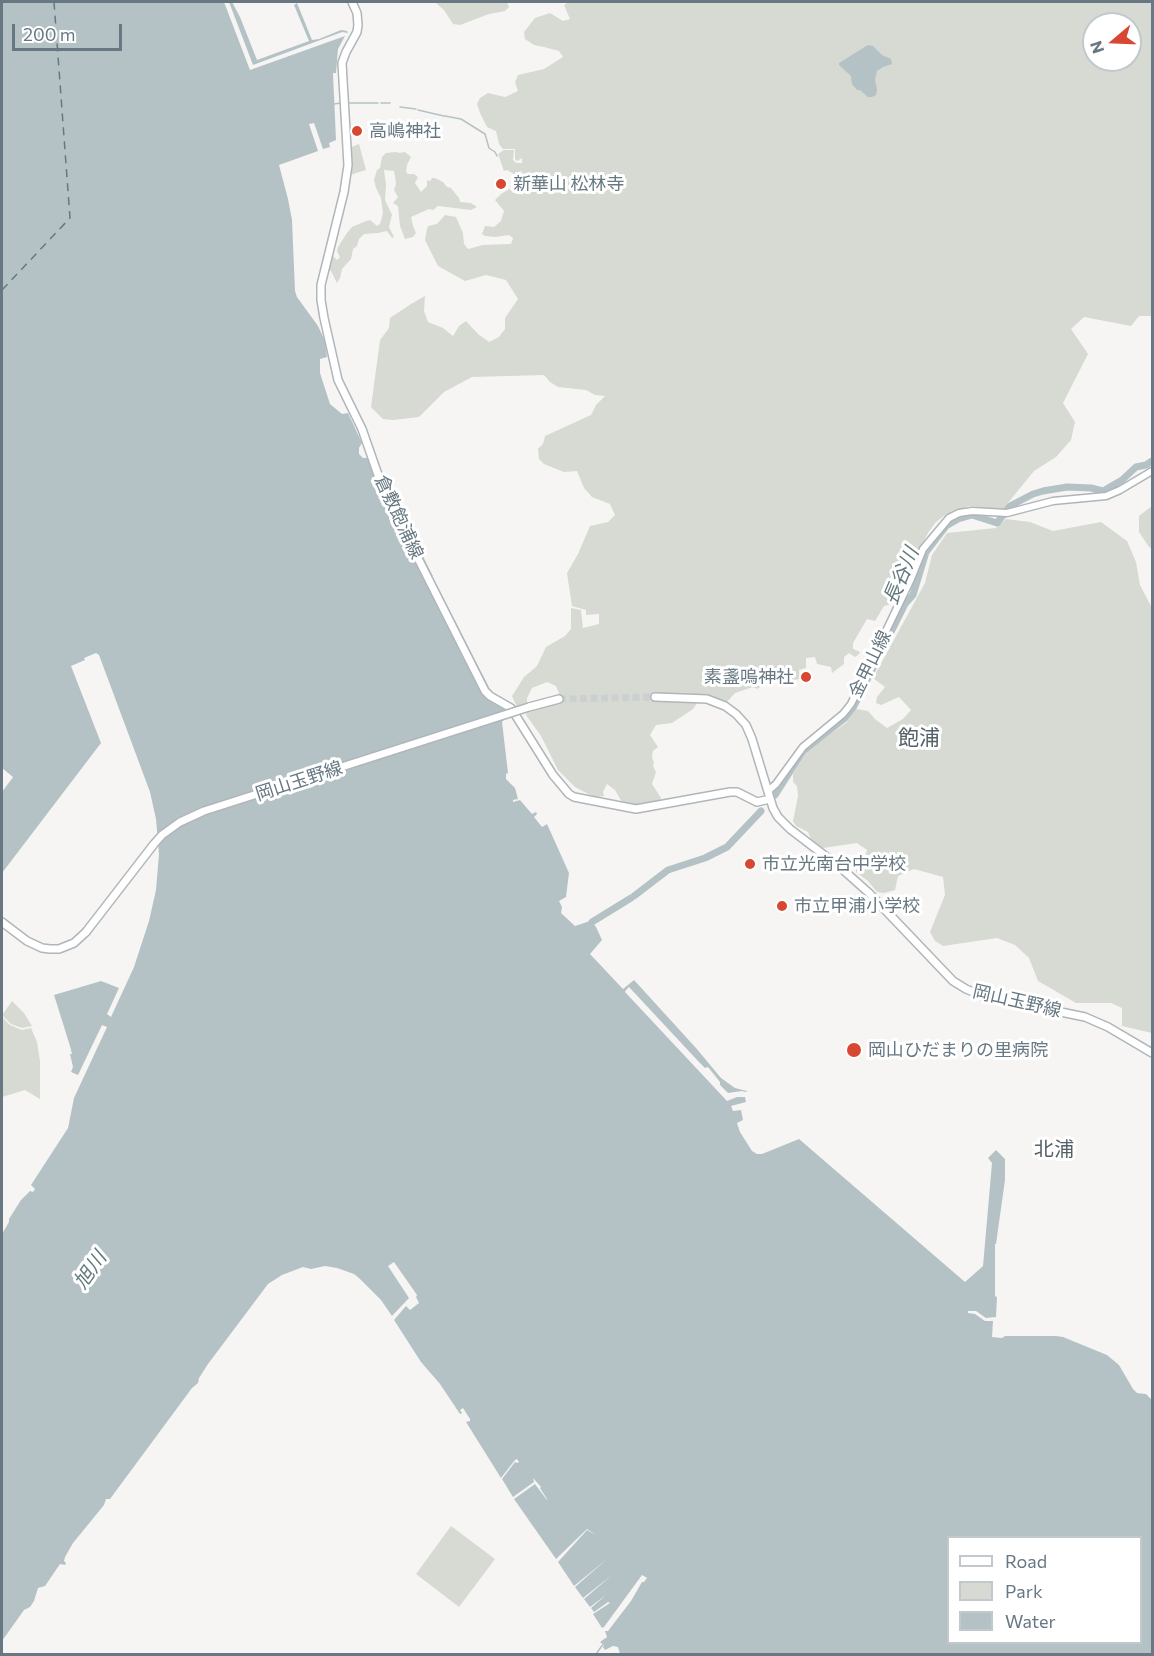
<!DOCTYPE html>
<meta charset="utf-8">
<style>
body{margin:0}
#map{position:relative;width:1154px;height:1656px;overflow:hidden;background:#f6f5f3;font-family:Commissioner,sans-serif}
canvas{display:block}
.frame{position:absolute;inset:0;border:3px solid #677882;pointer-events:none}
.legend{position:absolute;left:947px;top:1536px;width:195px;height:108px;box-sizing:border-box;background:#fff;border:2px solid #c2c9cd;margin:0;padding:8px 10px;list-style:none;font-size:18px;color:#677882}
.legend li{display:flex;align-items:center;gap:12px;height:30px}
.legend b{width:30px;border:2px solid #c2c9cd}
.north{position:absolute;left:1082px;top:12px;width:60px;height:60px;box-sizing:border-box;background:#fff;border:2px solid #c2c9cd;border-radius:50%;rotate:251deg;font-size:16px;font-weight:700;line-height:24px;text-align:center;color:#677882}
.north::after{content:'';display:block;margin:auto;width:21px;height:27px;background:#d74731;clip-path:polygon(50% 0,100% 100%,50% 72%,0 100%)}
.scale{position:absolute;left:12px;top:24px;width:110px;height:27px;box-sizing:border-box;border:3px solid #677882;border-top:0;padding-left:8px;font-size:18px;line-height:21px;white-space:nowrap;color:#677882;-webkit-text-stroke:4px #fff;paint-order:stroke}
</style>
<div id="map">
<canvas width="1154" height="1656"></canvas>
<div class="frame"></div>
<ul class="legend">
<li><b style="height:8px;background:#fff"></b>Road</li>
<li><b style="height:16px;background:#d6dad2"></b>Park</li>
<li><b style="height:16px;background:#b5c2c5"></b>Water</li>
</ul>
<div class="north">N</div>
<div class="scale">200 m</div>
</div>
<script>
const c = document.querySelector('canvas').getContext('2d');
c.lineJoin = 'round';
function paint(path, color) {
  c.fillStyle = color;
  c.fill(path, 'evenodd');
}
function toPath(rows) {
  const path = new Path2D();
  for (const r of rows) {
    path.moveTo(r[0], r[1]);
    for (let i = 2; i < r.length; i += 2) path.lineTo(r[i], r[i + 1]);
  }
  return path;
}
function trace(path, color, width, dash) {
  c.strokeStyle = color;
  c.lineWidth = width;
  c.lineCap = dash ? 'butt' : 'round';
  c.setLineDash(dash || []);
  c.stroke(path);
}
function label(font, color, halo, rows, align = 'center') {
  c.font = font + ' Commissioner,"Noto Sans JP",sans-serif';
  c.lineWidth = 6;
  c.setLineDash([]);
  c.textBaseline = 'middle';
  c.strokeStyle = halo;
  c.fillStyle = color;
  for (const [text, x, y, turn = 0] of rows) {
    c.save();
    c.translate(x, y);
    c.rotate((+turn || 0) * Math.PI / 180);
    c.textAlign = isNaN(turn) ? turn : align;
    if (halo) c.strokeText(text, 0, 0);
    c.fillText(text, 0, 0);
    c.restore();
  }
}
paint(toPath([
 [437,2,507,2,509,7,505,11,489,14,460,25,453,24,444,10,437,4],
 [569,2,1152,2,1152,316,1139,316,1131,326,1084,317,1071,329,1088,354,1063,403,1075,422,1071,440,1056,457,1034,471,1003,509,969,506,945,515,935,523,928,533,916,556,895,603,884,606,875,621,867,619,853,643,853,649,860,652,858,655,855,657,849,653,844,657,844,664,832,673,831,667,817,664,815,657,806,658,806,668,799,670,800,679,793,680,778,678,769,671,763,677,762,686,757,689,753,687,735,693,726,703,703,695,693,709,672,723,656,725,650,735,658,747,653,751,652,757,654,763,653,766,656,772,652,784,661,798,659,803,639,806,623,804,615,790,607,784,603,792,604,796,597,797,590,795,575,787,558,770,541,736,526,715,527,713,559,703,559,693,556,686,547,682,532,688,527,698,527,703,517,707,512,696,524,677,537,666,546,647,565,636,571,629,571,608,581,610,583,628,599,624,599,614,586,615,586,610,572,606,567,573,578,554,590,526,608,522,615,515,610,504,592,497,584,488,577,471,564,472,544,464,539,459,538,449,543,444,545,436,591,415,596,405,605,396,595,395,586,390,558,387,550,382,544,375,472,377,444,392,419,417,393,420,383,419,371,407,380,340,389,328,390,318,411,304,425,296,424,311,428,322,443,328,453,336,459,326,466,321,478,334,489,342,499,337,505,329,505,318,518,299,506,280,486,275,465,281,438,266,425,240,427,229,428,226,437,224,445,215,456,217,463,233,464,244,468,249,483,245,511,244,513,238,509,235,495,237,485,236,482,234,485,226,494,227,501,221,504,211,495,200,501,194,523,181,520,174,523,171,514,174,507,170,504,171,498,154,504,150,514,150,513,160,516,163,522,163,522,158,517,161,515,159,515,149,503,149,499,144,496,131,487,127,480,113,477,104,480,98,488,93,505,97,518,91,515,82,518,75,544,69,563,57,559,51,544,47,534,45,525,39,524,32,535,18,550,13,563,21,570,19,564,5],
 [1094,24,1130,24,1130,60,1094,60],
 [359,144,366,170,350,175,349,148],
 [396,152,399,153,405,152,411,157,407,165,406,172,408,174,414,174,418,177,415,183,421,192,427,186,427,180,430,181,432,178,435,178,443,182,447,187,451,188,459,198,460,202,471,203,477,207,471,210,438,206,433,210,429,209,411,217,413,226,416,233,413,237,405,239,400,226,398,206,393,203,398,197,394,190,396,184,395,176,394,171,384,170,386,185,385,200,392,215,389,227,394,237,392,238,387,231,378,233,364,234,359,239,357,246,353,249,351,259,342,269,340,278,337,283,331,271,328,270,333,256,337,260,340,257,337,251,338,247,347,233,352,227,366,221,370,220,377,226,380,224,383,213,381,198,376,188,374,180,377,170,380,168,382,157,386,153],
 [1152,506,1152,549,1149,547,1139,532,1139,516],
 [1006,519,1030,522,1053,531,1101,522,1127,541,1136,562,1140,585,1152,608,1152,1033,1122,1026,1122,1008,1111,1003,1076,1003,1038,981,1029,958,1015,945,997,938,943,946,935,941,930,932,945,895,943,877,914,869,898,876,895,890,884,893,877,892,868,881,856,872,856,868,864,861,867,850,857,843,823,848,811,839,808,832,796,826,793,821,798,796,797,786,793,782,793,774,808,750,846,723,857,709,868,711,875,719,887,728,903,719,911,710,899,697,881,705,876,703,877,697,885,687,873,678,925,583,932,555,947,533,996,528],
 [12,1001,24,1013,32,1026,22,1028,11,1024,2,1015],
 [2,1017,10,1025,22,1030,31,1028,37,1042,40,1061,40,1099,25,1090,2,1097],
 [451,1526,495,1559,459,1607,416,1574]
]), '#d6dad2');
paint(toPath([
 [2,2,224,2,250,70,345,36,338,49,336,73,333,73,336,140,329,143,330,147,323,149,314,123,309,124,318,151,279,165,288,199,292,220,295,291,297,297,318,326,325,341,327,357,320,359,320,373,330,404,342,414,348,413,362,443,359,448,359,454,363,458,368,458,381,492,493,701,493,703,507,711,507,716,502,722,508,773,506,774,506,779,515,788,518,799,513,800,513,802,520,800,532,814,536,812,537,814,534,817,542,827,547,824,569,873,566,897,559,901,562,907,561,913,575,926,590,921,592,922,596,927,602,940,590,954,623,989,634,980,696,1048,721,1078,735,1088,747,1091,746,1092,742,1091,728,1093,720,1085,720,1082,708,1067,705,1068,698,1061,629,987,626,990,625,992,727,1101,737,1097,745,1097,746,1102,731,1106,733,1111,741,1110,743,1120,737,1123,740,1132,752,1151,757,1154,762,1154,799,1139,965,1282,983,1266,992,1163,988,1158,996,1150,1005,1159,1005,1180,996,1244,995,1244,995,1296,997,1297,996,1317,986,1318,976,1311,968,1311,968,1313,975,1314,985,1321,993,1321,992,1337,1002,1338,1005,1336,1056,1336,1063,1337,1107,1355,1119,1365,1133,1389,1137,1393,1146,1394,1152,1400,1152,1654,620,1654,618,1647,613,1646,605,1650,603,1647,604,1645,600,1642,607,1637,605,1631,608,1631,631,1601,642,1582,644,1582,647,1578,642,1575,604,1627,602,1628,593,1614,610,1603,608,1602,594,1612,591,1608,606,1595,590,1607,584,1599,612,1575,583,1598,575,1587,607,1559,574,1586,558,1562,587,1530,596,1535,587,1529,556,1559,514,1499,535,1484,547,1500,547,1499,540,1488,541,1487,533,1478,534,1482,513,1497,502,1479,515,1462,517,1463,519,1462,517,1459,515,1460,501,1478,466,1422,470,1421,470,1419,463,1408,460,1410,462,1413,460,1414,440,1384,421,1362,394,1320,406,1306,410,1310,419,1303,416,1297,417,1295,394,1262,388,1266,409,1298,392,1316,381,1300,359,1278,354,1274,337,1268,325,1266,311,1269,303,1267,282,1275,268,1284,208,1364,199,1378,198,1383,192,1388,110,1499,106,1499,104,1505,73,1543,65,1557,64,1561,66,1563,65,1565,60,1564,45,1586,38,1588,34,1601,30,1607,24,1610,2,1641,2,1234,9,1222,9,1219,21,1200,30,1191,33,1192,35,1189,31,1185,68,1128,74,1098,107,1027,102,1025,78,1075,71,1072,73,1067,70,1054,72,1054,70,1046,54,995,101,981,119,988,107,1014,111,1017,134,967,149,921,156,890,159,854,156,819,150,792,99,655,96,653,84,658,85,660,71,666,101,743,2,873,2,792,13,777,2,768],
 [948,1538,1140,1538,1140,1642,948,1642],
 [229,2,232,2,240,17,257,60,309,41,294,5,297,3,312,40,319,39,341,30,347,31,348,33,342,32,253,65],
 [868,45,873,46,882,55,891,59,892,64,883,67,877,71,875,80,877,90,876,95,872,97,868,97,860,90,857,90,852,84,851,76,839,65,839,63]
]), '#b5c2c5');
trace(toPath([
 [346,103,378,103],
 [381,103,390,103],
 [334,104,341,103],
 [400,107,416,109],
 [418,110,444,116],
 [445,116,461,119,485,134,489,148,495,152,497,156],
 [401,514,432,576],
 [436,585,489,689,493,694],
 [596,1654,604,1643]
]), '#b5c2c5', 1.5);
trace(toPath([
 [775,795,803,751,845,718,853,708,905,604,913,595,926,552,946,526,958,519,972,515,997,523,1010,506,1033,494,1043,491,1067,487,1091,488,1103,491,1122,480,1136,467,1146,465,1152,461],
 [634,896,668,870,705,858,727,847,761,811],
 [592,922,631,898]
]), '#b5c2c5', 7);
trace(toPath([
 [2,290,70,218,54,2]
]), '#637a7e', 1.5, [8, 6]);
trace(toPath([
 [559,699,655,697]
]), '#cbd0d1', 7, [7, 3.5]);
const secondary = toPath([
 [768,791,776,784,803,747,843,714,851,704,910,581,923,549,949,518,959,513,972,511,1007,513,1053,501,1106,496,1120,490,1152,471]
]);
const primary = toPath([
 [352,2,357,13,358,25,357,32,346,52,342,63,348,165,344,192,321,285,321,300,324,318,338,380,362,429,383,489,485,691,490,696,511,708,553,775,569,794,574,797,636,809,730,792,737,792,757,802,770,799],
 [655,697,707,699,725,706,736,714,746,725,752,739,773,808,778,817,790,829,841,868,869,893,953,981,966,989,983,996,1085,1017,1108,1027,1152,1053],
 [529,707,559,699],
 [2,922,27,941,42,948,50,949,59,949,74,943,86,932]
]);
trace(secondary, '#afb5b9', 9);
trace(primary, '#b0b6b9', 10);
trace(secondary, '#fff', 6);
trace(primary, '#fff', 7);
const primaryBridge = toPath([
 [86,932,154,844,162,835,180,822,204,811,529,707]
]);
trace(primaryBridge, '#b0b6b9', 10, []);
trace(primaryBridge, '#fff', 7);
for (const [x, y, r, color] of [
 [357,131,6,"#d74731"],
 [501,184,6,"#d74731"],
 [806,677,6,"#d74731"],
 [750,864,6,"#d74731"],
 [782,906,6,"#d74731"],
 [854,1050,8,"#d74731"]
]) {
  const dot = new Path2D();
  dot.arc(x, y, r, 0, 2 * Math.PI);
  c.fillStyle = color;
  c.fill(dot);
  trace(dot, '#fff', 2);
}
label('18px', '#677882', '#fff', [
 ["高嶋神社",369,131],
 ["新華山 松林寺",513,184],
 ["素盞嗚神社",794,677,"right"],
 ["市立光南台中学校",762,864],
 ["市立甲浦小学校",794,906],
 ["岡山ひだまりの里病院",868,1050]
], 'left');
label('18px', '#677882', '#fff', [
 ["倉敷飽浦線",399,517,65],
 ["金甲山線",870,664,-64],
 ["岡山玉野線",299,781,-18],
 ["岡山玉野線",1017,1001,13]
]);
label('italic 20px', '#637a7e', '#fff', [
 ["長谷川",901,576,-67],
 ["旭川",90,1270,-55]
]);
label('20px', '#546167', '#fff', [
 ["北浦",1054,1149]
]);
label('21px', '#546167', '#fff', [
 ["飽浦",919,738]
]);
</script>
